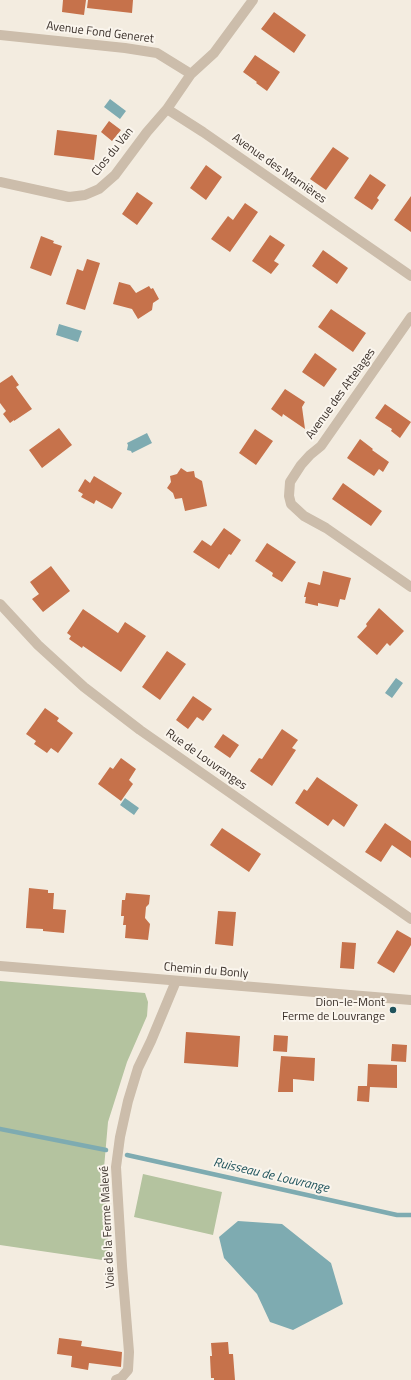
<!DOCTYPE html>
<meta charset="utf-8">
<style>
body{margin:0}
canvas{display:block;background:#f3ece0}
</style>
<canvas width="411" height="1380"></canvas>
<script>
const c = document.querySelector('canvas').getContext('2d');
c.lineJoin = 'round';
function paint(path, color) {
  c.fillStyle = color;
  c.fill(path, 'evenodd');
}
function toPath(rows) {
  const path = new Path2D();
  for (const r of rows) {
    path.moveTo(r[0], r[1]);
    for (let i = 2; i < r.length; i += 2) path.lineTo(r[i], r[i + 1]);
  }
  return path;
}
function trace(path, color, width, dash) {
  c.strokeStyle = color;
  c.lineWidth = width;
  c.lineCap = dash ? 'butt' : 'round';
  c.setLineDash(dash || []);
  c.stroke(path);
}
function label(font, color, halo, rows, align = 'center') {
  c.font = font + ' "Titillium Web",sans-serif';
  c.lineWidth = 4;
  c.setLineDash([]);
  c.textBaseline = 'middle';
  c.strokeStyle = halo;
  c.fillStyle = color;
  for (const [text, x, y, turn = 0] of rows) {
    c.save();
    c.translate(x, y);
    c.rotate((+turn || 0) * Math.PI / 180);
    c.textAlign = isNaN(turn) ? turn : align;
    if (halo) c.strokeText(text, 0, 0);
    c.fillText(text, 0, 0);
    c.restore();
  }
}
paint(toPath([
 [0,981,145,993,148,1002,147,1016,127,1062,108,1122,104,1168,109,1261,0,1245],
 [143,1174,222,1192,213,1235,134,1217]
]), '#b4c39f');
paint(toPath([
 [110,99,126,111,120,119,104,107],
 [59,324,82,331,78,342,56,335],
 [147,433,152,443,132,453,131,451,127,450,128,445,127,443],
 [396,678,403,683,392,698,385,693],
 [125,798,139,808,134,815,120,805],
 [238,1221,282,1224,331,1263,343,1304,293,1330,270,1322,257,1294,224,1258,219,1237]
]), '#7eabb1');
trace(toPath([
 [0,1129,106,1150],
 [127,1155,397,1215,411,1215]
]), '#7eabb1', 4.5);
paint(toPath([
 [63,0,86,0,84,15,62,12],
 [88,0,133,0,132,13,87,8],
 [274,12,306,35,294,53,261,29],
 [255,55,280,72,267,91,256,83,257,82,243,72],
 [109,121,121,130,112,141,101,132],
 [57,130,97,135,94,160,54,155],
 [333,147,349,158,326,190,310,179],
 [206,165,222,177,206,200,190,188],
 [370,174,386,185,377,198,379,200,372,210,354,198],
 [137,192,153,203,137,225,122,214],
 [411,196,411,232,394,220],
 [245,203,258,212,230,252,211,239,228,216,233,220],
 [270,235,285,245,274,261,279,264,271,274,252,261],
 [41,236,54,241,53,243,62,246,51,276,30,268],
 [323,250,348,268,337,284,312,266],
 [87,259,100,263,85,310,66,304,77,269,83,271],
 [119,282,130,285,136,293,149,286,151,289,153,288,159,299,153,303,152,310,138,319,132,309,113,304],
 [331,309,366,333,353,352,318,327],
 [315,353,337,369,324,387,302,372],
 [12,375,19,385,16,387,32,409,14,421,14,420,10,423,3,414,6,411,0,403,0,383],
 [285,389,305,402,302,407,305,429,283,414,282,417,271,409],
 [385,404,411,422,400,438,391,431,392,429,375,418],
 [59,428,72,445,42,468,29,450],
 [255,429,273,441,256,465,239,453],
 [360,439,373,449,372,450,389,462,383,472,379,469,374,476,347,458],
 [181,468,187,472,194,471,195,477,202,481,207,506,185,511,182,498,175,499,173,493,167,488,171,482,170,476,177,474],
 [94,476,122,493,112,509,96,500,94,504,81,497,83,494,78,491,85,479,90,483],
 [343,483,382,511,371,526,332,499],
 [224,528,241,540,231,555,229,554,219,569,193,552,202,540,211,546],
 [267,543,296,562,282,582,272,576,273,573,255,561],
 [51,566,70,591,43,612,32,599,39,594,30,582],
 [323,571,351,578,345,600,340,599,338,607,318,603,318,606,305,603,306,597,304,597,308,582,320,585],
 [379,608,404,631,390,646,387,643,377,655,357,637,367,626,366,624],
 [83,609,118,633,125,622,146,636,121,672,83,646,82,648,69,639,71,636,67,633],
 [167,651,186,664,160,700,142,687],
 [193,696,212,709,203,721,197,717,188,729,176,720],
 [45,708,59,718,57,721,73,733,58,753,51,748,47,753,34,744,36,741,26,734],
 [282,729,298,740,292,748,296,750,272,786,250,771,259,758,262,759],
 [223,734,239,745,230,758,214,747],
 [121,758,136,769,129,780,133,784,121,801,98,784,110,767,113,769],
 [317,777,358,805,344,827,333,819,328,826,295,803,304,789,307,791],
 [385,823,411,841,411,858,392,845,381,862,365,852],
 [222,828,261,854,249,872,210,845],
 [29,888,48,890,48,893,54,893,53,909,66,910,64,933,43,931,43,929,26,928],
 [126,893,150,895,149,904,146,907,145,918,150,924,148,940,125,938,126,925,123,925,124,916,121,916,122,900,125,900],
 [218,911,236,912,233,946,215,944],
 [397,930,411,938,411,945,394,973,377,963],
 [342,942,356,943,354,969,340,968],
 [186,1032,240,1036,238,1067,184,1063],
 [274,1035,288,1036,287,1052,273,1051],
 [392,1044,407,1045,406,1062,391,1061],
 [281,1056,315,1058,314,1081,293,1079,293,1092,278,1092],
 [368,1064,397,1065,397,1088,370,1087,369,1102,357,1101,358,1086,367,1086],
 [59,1338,82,1341,81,1346,122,1352,121,1367,89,1363,88,1370,71,1367,72,1356,57,1354],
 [228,1342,229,1354,233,1354,235,1380,214,1380,214,1378,211,1378,210,1356,212,1356,211,1343]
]), '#c6724b');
trace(toPath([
 [0,35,125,48,157,53,191,74],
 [167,109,203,132,411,276],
 [0,182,69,197,85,195,99,189,115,175,147,132,167,109,191,74,214,53,253,0],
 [411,317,321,446,310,455,301,465,290,482,289,496,291,504,304,516,326,528,411,587],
 [0,604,38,645,84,687,140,730,411,919],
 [0,966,411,1000],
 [116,1380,121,1378,128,1370,129,1352,122,1266,116,1167,120,1137,128,1101,138,1068,151,1041,176,981]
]), '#ccbdab', 10);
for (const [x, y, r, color] of [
 [393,1010,4,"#1f535c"]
]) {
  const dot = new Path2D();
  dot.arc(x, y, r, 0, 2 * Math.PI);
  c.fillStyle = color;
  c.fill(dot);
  trace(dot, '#faf5ed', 1.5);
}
label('12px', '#3a302a', '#faf5ed', [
 ["Avenue Fond Generet",100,33,7],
 ["Clos du Van",113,152,-51],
 ["Avenue des Marnières",279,169,35],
 ["Avenue des Attelages",341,394,-54],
 ["Rue de Louvranges",206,760,35],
 ["Chemin du Bonly",206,971,5],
 ["Voie de la Ferme Malevé",108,1227,-93]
]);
label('12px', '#3a302a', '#faf5ed', [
 ["Dion-le-Mont",385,1003],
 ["Ferme de Louvrange",385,1017]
], 'right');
label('italic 13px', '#1f535c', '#faf5ed', [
 ["Ruisseau de Louvrange",271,1176,13]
]);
</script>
